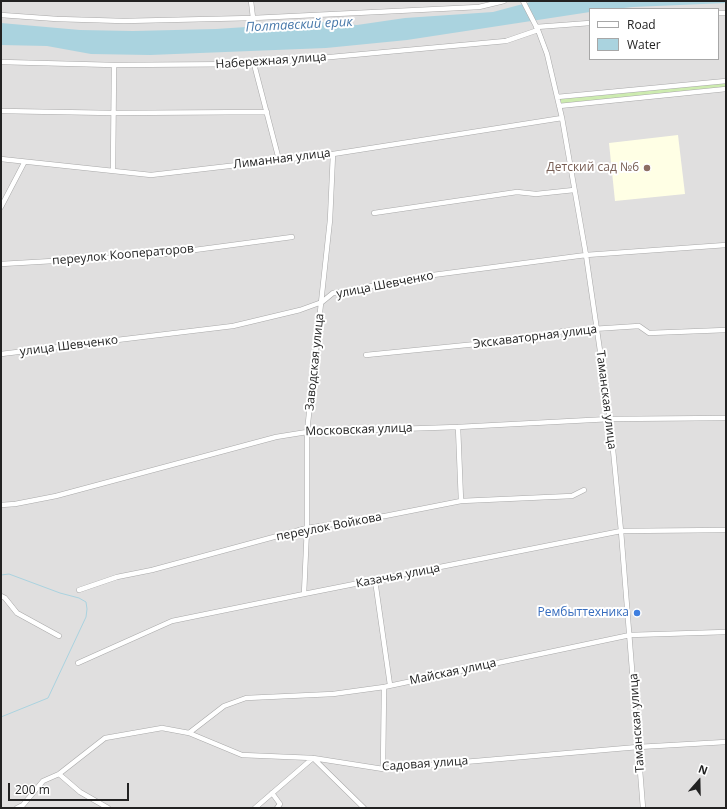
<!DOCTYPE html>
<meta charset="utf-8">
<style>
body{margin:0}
#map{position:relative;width:727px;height:809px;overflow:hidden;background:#f2efe9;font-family:"Open Sans",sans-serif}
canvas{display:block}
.frame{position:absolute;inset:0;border:2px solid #222;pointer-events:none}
.legend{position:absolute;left:589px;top:8px;width:130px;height:52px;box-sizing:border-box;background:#fff;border:1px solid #a7a7a7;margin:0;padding:5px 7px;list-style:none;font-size:12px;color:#222}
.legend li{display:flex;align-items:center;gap:8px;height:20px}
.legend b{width:20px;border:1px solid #a7a7a7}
.north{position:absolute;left:679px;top:761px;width:40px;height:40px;-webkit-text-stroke:3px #fff;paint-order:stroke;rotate:20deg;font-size:11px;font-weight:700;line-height:16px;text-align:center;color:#222}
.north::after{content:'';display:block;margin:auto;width:14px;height:18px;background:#222;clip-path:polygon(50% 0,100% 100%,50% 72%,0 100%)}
.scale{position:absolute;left:8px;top:783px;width:121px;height:18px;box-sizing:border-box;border:2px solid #222;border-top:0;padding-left:5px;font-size:12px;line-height:14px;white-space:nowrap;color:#222;-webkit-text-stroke:3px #fff;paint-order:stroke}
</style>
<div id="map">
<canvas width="727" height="809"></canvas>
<div class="frame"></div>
<ul class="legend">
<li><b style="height:5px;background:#fff"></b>Road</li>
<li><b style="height:11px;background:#aad3df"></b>Water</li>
</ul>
<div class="north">N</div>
<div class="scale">200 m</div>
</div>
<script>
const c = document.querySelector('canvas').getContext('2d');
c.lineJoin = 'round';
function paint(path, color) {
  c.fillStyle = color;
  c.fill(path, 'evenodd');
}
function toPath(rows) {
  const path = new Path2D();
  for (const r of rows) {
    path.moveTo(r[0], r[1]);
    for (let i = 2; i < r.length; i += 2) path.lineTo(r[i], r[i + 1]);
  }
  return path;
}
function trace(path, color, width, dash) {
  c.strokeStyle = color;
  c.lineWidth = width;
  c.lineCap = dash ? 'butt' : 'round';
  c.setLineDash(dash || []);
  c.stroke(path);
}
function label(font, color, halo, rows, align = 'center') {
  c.font = font + ' "Open Sans",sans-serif';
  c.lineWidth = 4;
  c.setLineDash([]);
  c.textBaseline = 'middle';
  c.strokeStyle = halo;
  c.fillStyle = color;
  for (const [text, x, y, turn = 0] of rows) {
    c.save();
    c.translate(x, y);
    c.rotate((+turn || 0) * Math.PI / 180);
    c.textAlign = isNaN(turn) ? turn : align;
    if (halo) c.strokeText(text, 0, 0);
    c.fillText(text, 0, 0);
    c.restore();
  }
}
paint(toPath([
 [1,1,726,1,726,808,1,808],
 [590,9,718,9,718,59,590,59]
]), '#e0dfdf');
paint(toPath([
 [678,135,685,194,615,201,609,143]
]), '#ffffe5');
paint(toPath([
 [726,81,726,90,560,104,558,98]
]), '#cdebb0');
paint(toPath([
 [534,1,726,1,726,3,633,7,614,9,590,9,590,12,407,40,326,48,150,55,91,54,47,46,1,45,1,23,80,30,133,31,216,29,322,22,357,25,405,18,493,12]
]), '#aad3df');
trace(toPath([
 [1,575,9,574,60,593,79,598,86,602,87,609,86,617,48,698,1,717]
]), '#aad3df', 1);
const minor = toPath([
 [251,1,253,18],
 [523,1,538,30,547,54,562,118,586,255,610,419,621,531,643,808],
 [718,13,726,13],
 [1,15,57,19,124,21,253,18,479,7,504,1],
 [536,27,590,23],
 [1,62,114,65,254,64,506,41,538,30],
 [254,64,279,160],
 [557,97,726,81],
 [559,106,726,89],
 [1,111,113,113,267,112],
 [1,159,151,175,333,154,562,118],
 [113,171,114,65],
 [1,207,24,163],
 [374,213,517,192,536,194,574,190],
 [1,264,157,255,292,237],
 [1,354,233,326,300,310,322,302,333,293,433,275,586,255,726,245],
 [366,355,547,337,562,331,639,326,649,333,726,330],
 [458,427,461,501],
 [1,505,15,504,56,496,276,437,307,432,458,427,610,419,726,418],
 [375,580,390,685],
 [79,590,117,577,152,570,307,528,385,516,461,501,572,496,584,490],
 [304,594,307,528,307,432,330,220,333,154],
 [1,596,5,598,17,613,59,636],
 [78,663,172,621,304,594,621,531,726,530],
 [189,733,224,706,246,698,333,694,384,687,630,635,726,632],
 [383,769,384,687],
 [59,774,80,792,108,808],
 [272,793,280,804,277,808],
 [17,808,23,805,43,781,59,774,105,738,162,728,189,733,242,755,313,758,383,769,638,747,726,742],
 [255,808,313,758,364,808]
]);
trace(minor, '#a9a9a9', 5.5);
trace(minor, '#fff', 4.5);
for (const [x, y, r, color] of [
 [647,168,4,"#8d6e63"],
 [637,613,4,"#3f7fe0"]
]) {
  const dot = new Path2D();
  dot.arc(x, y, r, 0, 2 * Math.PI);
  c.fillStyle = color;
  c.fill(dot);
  trace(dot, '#fff', 1.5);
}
label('12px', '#222', '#fff', [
 ["Набережная улица",271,61,-4],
 ["Лиманная улица",282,159,-7],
 ["переулок Кооператоров",123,255,-5],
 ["улица Шевченко",385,285,-11],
 ["Экскаваторная улица",535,337,-7],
 ["улица Шевченко",69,346,-7],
 ["Заводская улица",315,362,-84],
 ["Таманская улица",606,400,83],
 ["Московская улица",359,430,-2],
 ["переулок Войкова",329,527,-11],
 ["Казачья улица",398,576,-11],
 ["Майская улица",453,672,-12],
 ["Таманская улица",637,723,-94],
 ["Садовая улица",425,764,-4]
]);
label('12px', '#785e54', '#fff', [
 ["Детский сад №6",639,168]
], 'right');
label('12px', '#366cbe', '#fff', [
 ["Рембыттехника",629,613]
], 'right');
label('italic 13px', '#4a7aab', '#fff', [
 ["Полтавский ерик",299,25,-3]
]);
</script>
